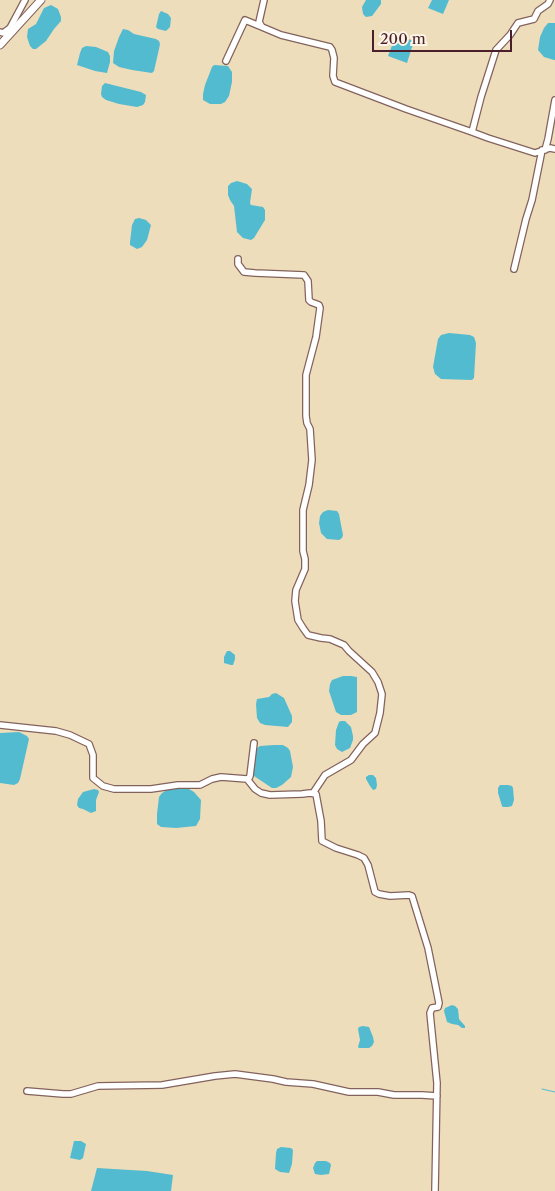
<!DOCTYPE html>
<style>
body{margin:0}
#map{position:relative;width:555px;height:1191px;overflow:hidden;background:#eeddba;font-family:"Libre Caslon Text",serif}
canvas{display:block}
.scale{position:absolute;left:372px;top:30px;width:140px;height:22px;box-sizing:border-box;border:2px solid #4a1f2b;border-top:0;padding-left:6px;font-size:15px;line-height:18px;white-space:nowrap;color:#4a1f2b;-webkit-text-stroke:4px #fcf5e5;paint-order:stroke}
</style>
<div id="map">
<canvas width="555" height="1191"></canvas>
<div class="scale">200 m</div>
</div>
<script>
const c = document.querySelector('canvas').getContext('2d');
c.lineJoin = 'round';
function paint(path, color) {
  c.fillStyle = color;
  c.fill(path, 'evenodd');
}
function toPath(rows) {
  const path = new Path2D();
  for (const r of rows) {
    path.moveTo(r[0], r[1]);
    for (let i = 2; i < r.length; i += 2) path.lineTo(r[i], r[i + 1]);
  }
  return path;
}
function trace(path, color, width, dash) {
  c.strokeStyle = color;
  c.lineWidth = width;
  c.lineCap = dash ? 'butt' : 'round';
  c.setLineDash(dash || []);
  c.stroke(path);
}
paint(toPath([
 [366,0,381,0,381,4,372,16,366,17,363,14,362,7],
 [432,0,449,0,443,14,428,8],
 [51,5,58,9,61,17,61,21,54,29,46,41,36,49,33,49,30,46,27,37,28,29,36,24,44,8],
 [161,11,168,14,171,18,170,27,166,31,158,29,156,27,159,14],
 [548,23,555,23,555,60,554,60,544,57,538,50,540,37,544,28],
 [123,29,128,30,134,34,156,39,159,41,160,44,159,49,154,71,152,73,132,70,119,67,113,63,114,51,119,37],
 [396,35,414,41,407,63,388,56],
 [86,46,96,47,108,52,110,56,110,62,107,73,95,71,77,65,80,53,82,48],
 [214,65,228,66,232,72,232,82,229,96,225,102,221,104,210,104,203,100,203,94,205,85,212,67],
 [105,83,141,92,146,95,145,102,143,105,137,107,119,104,106,100,102,97,101,94,102,86],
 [237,181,247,184,252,189,250,203,251,205,263,207,265,210,265,220,254,238,251,240,243,238,237,232,234,206,230,200,228,195,228,186,231,183],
 [139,218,146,220,151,225,147,240,142,247,137,249,130,245,130,242,132,225,135,219],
 [449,333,470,335,474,337,476,343,474,378,472,380,441,379,435,374,433,367,438,339,441,335],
 [328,510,337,511,339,514,343,535,342,538,339,540,327,539,321,533,319,523,320,516,323,512],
 [227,651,230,651,235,655,235,659,233,665,231,665,224,663,224,657],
 [343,676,351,676,357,677,357,712,351,715,341,715,336,712,329,691,330,684,332,680],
 [276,693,284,698,292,716,292,722,288,727,265,725,260,723,257,718,256,704,257,699,269,697,272,694],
 [341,721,345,721,351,727,353,736,353,740,350,748,342,752,337,749,335,745,336,730,339,722],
 [19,732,27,736,29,739,20,779,18,783,14,785,0,783,0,733],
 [274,745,283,745,288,748,290,751,293,767,291,777,282,785,276,788,272,788,254,776,253,772,255,755,257,748,260,746],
 [369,775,373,775,376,778,377,785,376,789,373,790,370,786,366,779,366,777],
 [500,785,508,785,512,786,513,788,514,800,512,806,508,807,503,807,502,806,498,793,498,788],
 [184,788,189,789,194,792,201,800,200,819,196,826,176,828,161,827,157,824,157,814,159,797,162,793,167,790],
 [94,789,98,790,99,792,96,800,96,811,91,813,83,809,79,808,77,805,78,799,83,792],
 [452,1005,455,1006,458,1009,459,1019,465,1026,465,1028,462,1028,458,1025,452,1024,447,1022,444,1011,445,1008],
 [363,1026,369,1027,373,1037,374,1042,372,1046,369,1048,359,1048,358,1047,360,1040,358,1029,359,1027],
 [74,1141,81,1141,86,1144,83,1158,80,1160,70,1158],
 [281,1147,291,1148,293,1150,292,1164,289,1173,280,1172,275,1169,276,1153,277,1149],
 [317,1161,326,1161,330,1163,331,1165,329,1174,321,1175,315,1174,313,1168,315,1163],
 [97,1168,147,1171,173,1175,171,1191,91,1191]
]), '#53bbd0');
trace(toPath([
 [542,1089,555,1092]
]), '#53bbd0', 1);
const minor = toPath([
 [264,0,259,22,262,27,281,35,330,47,332,50,334,58,333,76,335,82,406,109,472,132,488,138,535,153,550,148,555,149],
 [0,32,3,33,10,28,25,0],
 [226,61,245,20,262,27],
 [472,132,481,97,496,50,510,35,518,23,534,19,538,11,548,4,550,0],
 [545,150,548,139,555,100],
 [238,259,238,264,244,272,255,273,304,275,308,281,309,300,311,302,319,305,320,308,316,337,306,375,306,416,307,423,310,429,312,460,309,485,303,510,303,551,305,559,305,569,296,590,295,601,298,620,303,628,308,635,321,638,330,639,344,645,349,651,372,672,378,682,382,694,380,713,375,733,363,744,351,760,325,775,313,793],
 [514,269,526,219,532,200,542,150],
 [0,725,56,731,70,735,89,744,93,755,93,778,103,786,114,789,151,789,178,785,200,785,212,779,221,777,247,779,249,778,250,776,254,743],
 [247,779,255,789,261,793,270,795,302,794,310,793,316,794,321,821,322,841,336,848,358,855,364,858,368,865,375,892,379,894,390,896,409,895,412,896,428,948,439,1003,438,1007,432,1008,430,1013,437,1083,435,1191],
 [27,1091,63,1094,71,1094,98,1086,162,1085,215,1076,235,1074,273,1079,286,1082,313,1084,349,1092,378,1092,394,1095,422,1095,437,1096]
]);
const major = toPath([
 [0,45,41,0]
]);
trace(minor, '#83625d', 8);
trace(major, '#83625d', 9);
trace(minor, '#fff', 5.5);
trace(major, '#fff', 7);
</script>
